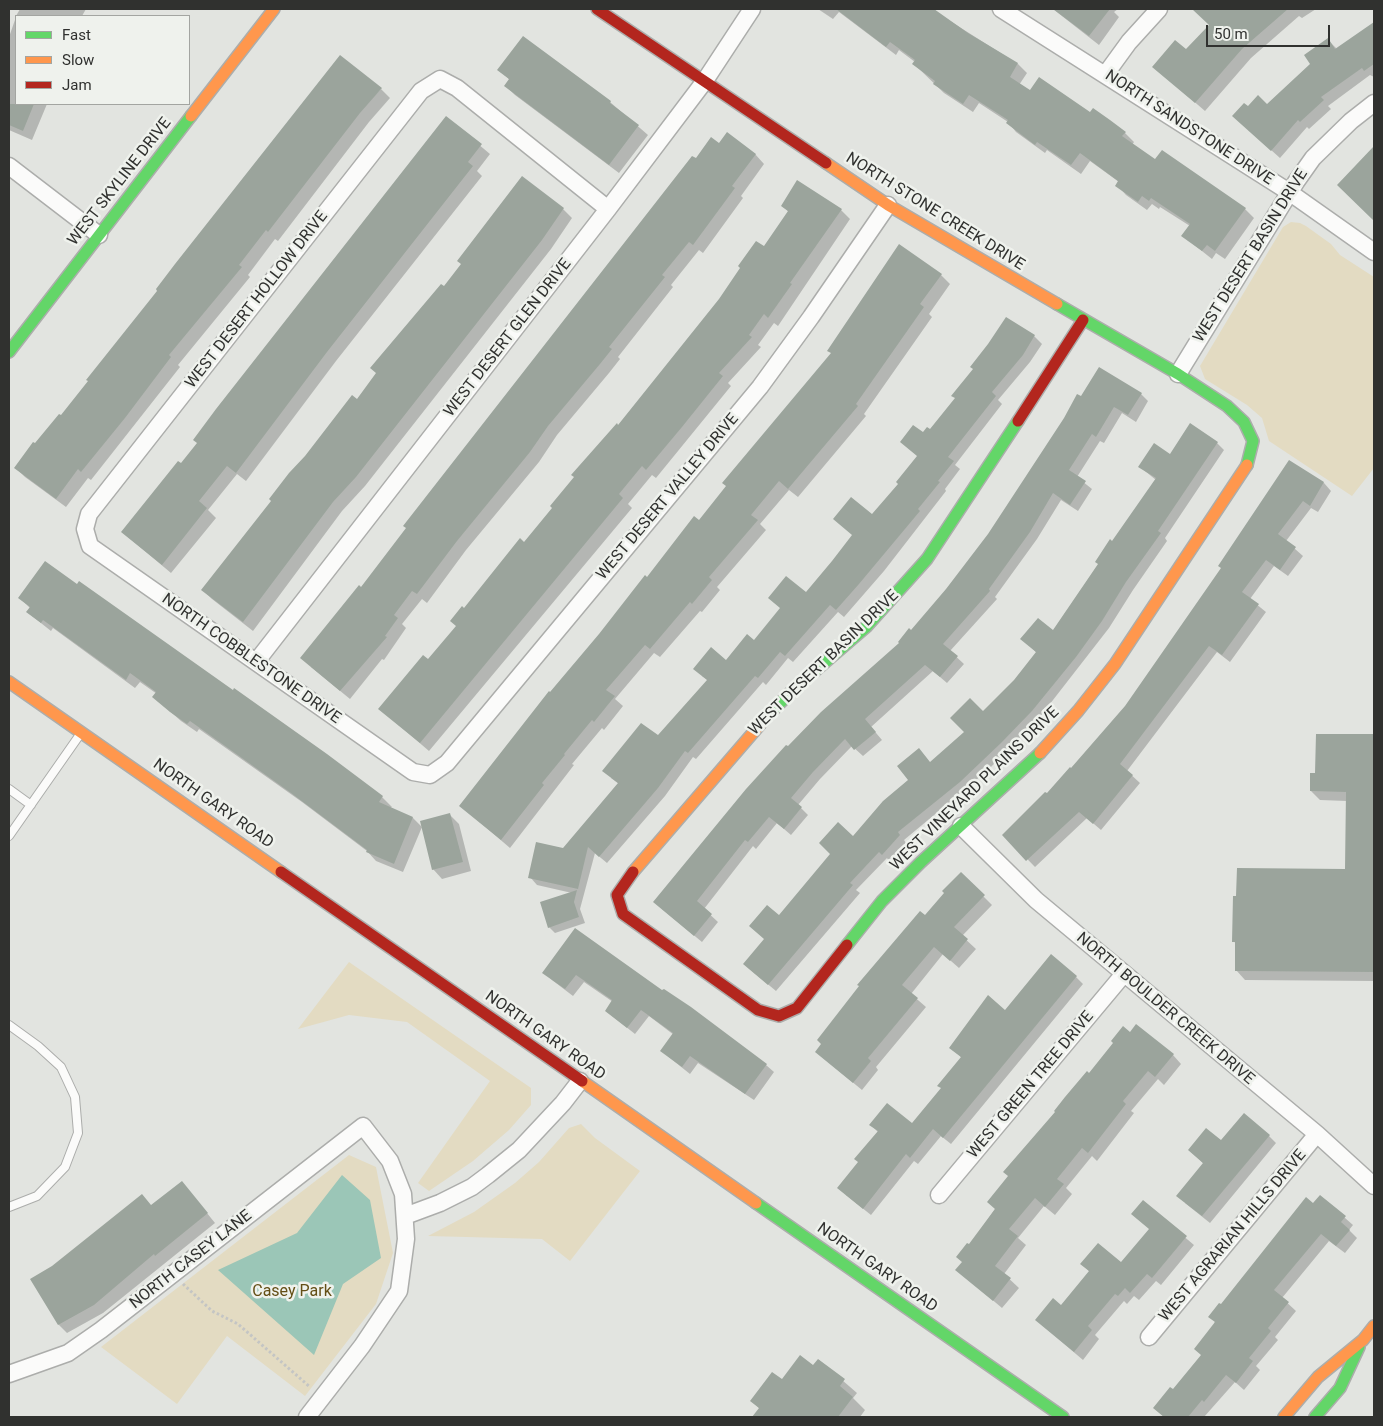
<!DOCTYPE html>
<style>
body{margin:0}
#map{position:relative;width:1383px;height:1426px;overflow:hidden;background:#e2e4e0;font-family:Roboto,sans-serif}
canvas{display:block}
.frame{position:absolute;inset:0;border:10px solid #30312f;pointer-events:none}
.legend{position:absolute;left:15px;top:15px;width:175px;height:90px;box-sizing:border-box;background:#eff2ed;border:1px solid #a3a5a1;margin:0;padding:6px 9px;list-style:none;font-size:15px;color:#30312f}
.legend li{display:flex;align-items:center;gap:10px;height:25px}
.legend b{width:25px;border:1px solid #a3a5a1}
.scale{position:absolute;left:1206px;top:25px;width:124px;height:22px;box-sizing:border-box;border:2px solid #30312f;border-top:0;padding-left:6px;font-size:15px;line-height:18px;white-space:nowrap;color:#30312f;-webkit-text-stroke:4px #eff2ed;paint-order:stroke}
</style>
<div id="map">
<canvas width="1383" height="1426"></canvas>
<div class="frame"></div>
<ul class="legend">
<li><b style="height:6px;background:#63d668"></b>Fast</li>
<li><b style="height:6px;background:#ff974d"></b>Slow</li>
<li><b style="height:6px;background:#b3261e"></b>Jam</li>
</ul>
<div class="scale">50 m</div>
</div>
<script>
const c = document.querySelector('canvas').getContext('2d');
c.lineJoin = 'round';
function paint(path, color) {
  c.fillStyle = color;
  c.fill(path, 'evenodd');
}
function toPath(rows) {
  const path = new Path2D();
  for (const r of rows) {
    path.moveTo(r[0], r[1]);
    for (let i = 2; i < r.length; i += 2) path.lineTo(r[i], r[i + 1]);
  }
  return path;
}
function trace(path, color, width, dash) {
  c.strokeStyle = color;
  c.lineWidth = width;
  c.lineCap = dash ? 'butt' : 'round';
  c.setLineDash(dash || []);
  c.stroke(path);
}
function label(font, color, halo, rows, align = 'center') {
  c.font = font + ' Roboto,sans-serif';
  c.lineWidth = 5;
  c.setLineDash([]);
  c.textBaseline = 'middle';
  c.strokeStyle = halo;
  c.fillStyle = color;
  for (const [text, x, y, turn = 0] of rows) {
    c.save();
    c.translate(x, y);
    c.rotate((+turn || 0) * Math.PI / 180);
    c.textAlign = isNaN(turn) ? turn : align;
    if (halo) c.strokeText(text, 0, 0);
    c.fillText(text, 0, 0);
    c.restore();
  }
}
paint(toPath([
 [1291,222,1300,223,1306,226,1331,244,1340,255,1374,277,1374,468,1352,496,1269,441,1262,418,1247,405,1205,379,1200,366,1283,227],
 [349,962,531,1088,531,1105,509,1130,473,1161,429,1191,418,1183,490,1081,407,1022,349,1015,298,1029],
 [581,1124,595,1138,640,1171,570,1261,542,1239,428,1236,474,1212,515,1183,539,1162,569,1128],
 [349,1155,376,1167,393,1253,376,1304,305,1396,227,1336,177,1404,101,1347]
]), '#e3dbc2');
paint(toPath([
 [342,1175,370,1200,381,1258,343,1284,314,1355,218,1270,297,1233]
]), '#9bc6b7');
paint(toPath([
 [20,9,86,9,82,16,16,16],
 [818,9,931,9,1018,64,1027,73,1019,85,1030,92,1090,114,1125,133,1134,142,1132,145,1155,161,1245,209,1254,218,1225,259,1216,253,1212,259,1183,236,1190,226,1160,207,1159,209,1152,204,1147,210,1126,195,1117,185,1119,182,1090,161,1081,174,1047,150,1045,153,1016,132,1008,122,979,103,973,112,944,93,914,64,915,62,899,50,896,55,839,12,833,19],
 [1053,9,1118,9,1114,12,1119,17,1099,45],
 [1206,9,1316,9,1302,18,1299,16,1251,58,1205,111,1154,67,1186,50,1210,25,1200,15],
 [16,17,16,104,47,104,32,140,9,130,9,37],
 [1374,24,1374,77,1370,75,1328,106,1331,109,1309,129,1307,127,1280,158,1242,124,1248,108,1267,105,1312,64,1327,39,1337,49],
 [499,70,610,102,648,135,619,173,515,95,506,86,510,80],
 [381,89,390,98,369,122,278,241,275,239,248,275,250,277,178,365,180,367,91,480,88,478,66,507,25,477,16,468,61,417],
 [446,117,490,154,477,171,482,176,336,361,246,481,237,474,208,510,216,518,171,573,122,532,181,465],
 [719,144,755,154,764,164,741,196,743,198,703,253,699,250,671,285,673,287,618,357,620,359,609,373,557,435,539,462,466,550,427,603,422,599,402,624,406,628,384,660,382,659,350,699,311,667,362,589,696,160],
 [1374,148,1374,220,1338,185],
 [782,206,841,210,850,219,778,326,774,323,758,345,761,347,728,383,731,386,656,478,652,475,628,504,632,508,429,751,380,709,428,661,457,626,464,610,524,544,765,248,789,212],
 [563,209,572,218,551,249,365,486,342,511,253,631,212,599,203,590,357,401,444,288],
 [941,275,950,284,929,314,932,317,864,414,866,416,798,497,789,490,760,524,766,530,717,587,720,590,702,612,700,611,660,657,654,653,615,699,623,706,604,730,602,728,572,764,574,765,510,848,461,806,551,694,647,579,699,522],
 [1034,336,1042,344,1030,362,998,400,1002,404,955,465,960,469,945,489,946,491,884,571,844,617,838,612,793,662,788,658,766,685,763,682,696,759,693,757,665,796,607,863,595,853,580,909,585,923,555,933,549,927,572,893,537,885,530,877,564,850,619,784,611,778,658,737,708,680,702,676,754,642,806,594,900,484,918,456,923,434,930,431],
 [1141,394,1148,401,1136,422,1122,413,1104,443,1100,441,1077,477,1092,489,1078,511,1061,500,1037,539,995,597,997,599,950,651,964,664,947,683,933,671,871,727,882,740,863,756,852,746,820,779,798,805,808,815,791,835,777,823,756,849,753,846,704,909,718,922,702,942,662,909,788,748,901,643,947,590,989,534,1082,398],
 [1217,443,1224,450,1165,538,1167,541,1133,590,1109,628,1039,718,987,771,904,840,906,843,889,861,887,858,856,890,860,893,776,991,752,971,765,939,779,916,853,838,966,732,1015,680,1037,653,1022,639,1053,631,1156,480,1140,467,1171,455],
 [1290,462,1324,483,1331,491,1318,512,1311,508,1286,541,1303,556,1288,576,1274,566,1250,599,1266,612,1230,662,1217,652,1127,771,1140,783,1101,830,1087,818,1035,867,1004,835,1072,770,1126,706,1222,568],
 [20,598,233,692,327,755,382,797,392,807,390,808,413,818,422,827,403,872,376,861,367,851,302,802,199,729,197,732,181,721,154,697,157,694,140,682,135,688,53,628,51,631,27,612,30,608],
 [1317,735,1374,736,1374,981,1245,980,1236,970,1237,944,1233,941,1346,870,1347,801,1320,800,1311,791,1316,775],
 [450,815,459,824,471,871,442,879,433,869],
 [961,874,992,905,962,936,976,949,959,968,943,954,911,994,926,1007,876,1067,878,1070,862,1090,816,1052],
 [575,930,766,1065,774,1072,754,1100,698,1063,690,1074,670,1058,662,1051,674,1035,649,1016,635,1034,606,1011,613,1002,584,982,573,996,552,980,544,972],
 [1076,977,1083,984,951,1144,941,1136,918,1164,914,1161,871,1215,846,1195,859,1162,878,1132,871,1125,912,1125,942,1088,962,1058,950,1047,1006,1011],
 [1130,1033,1173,1055,1181,1064,1164,1085,1158,1079,1131,1111,1134,1113,1097,1161,1092,1156,1066,1188,1072,1194,1055,1215,1044,1206,1018,1238,1026,1245,1004,1274,1019,1288,1002,1308,957,1270,963,1263,969,1246,1089,1075],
 [1269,1136,1276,1143,1210,1223,1185,1203,1204,1164,1189,1150,1221,1142],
 [182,1182,215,1223,103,1313,67,1333,59,1325,32,1279,152,1206],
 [1320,1196,1353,1225,1349,1230,1357,1238,1345,1253,1329,1241,1282,1298,1296,1311,1275,1337,1278,1340,1256,1366,1260,1370,1244,1390,1235,1382,1204,1417,1164,1417,1154,1408,1173,1391,1202,1355,1221,1306],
 [1143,1202,1194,1245,1161,1285,1156,1281,1139,1300,1134,1296,1127,1304,1124,1301,1095,1335,1099,1339,1083,1360,1036,1320,1062,1307,1090,1272,1082,1264,1121,1264,1150,1229],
 [819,1360,857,1393,853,1398,865,1410,860,1417,753,1417,760,1409,752,1401,782,1380,813,1367]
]), '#0003');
paint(toPath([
 [836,9,934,9,968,33,1018,63,1010,77,1030,90,1039,77,1090,112,1093,108,1110,120,1126,132,1122,136,1155,159,1162,150,1246,208,1215,251,1207,245,1202,251,1181,236,1190,224,1151,198,1149,201,1142,196,1138,202,1115,186,1118,181,1080,153,1071,165,1037,142,1035,145,1006,123,1008,120,969,95,963,104,933,84,935,81,912,64,915,60,890,42,886,47],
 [1053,9,1110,9,1089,36],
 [1192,9,1288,9,1242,49,1195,103,1152,67,1175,40,1186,49,1209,25],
 [1374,22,1374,64,1364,71,1362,68,1321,97,1324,100,1300,122,1298,120,1271,151,1232,116,1244,103,1248,106,1258,95,1267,104,1310,64,1304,55,1328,38,1335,49],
 [523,36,611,101,610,103,639,125,609,165,504,86,509,79,497,70],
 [340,55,382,88,360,113,268,232,266,230,239,265,242,267,169,355,171,357,125,418,81,472,78,469,56,499,14,468,33,442,35,443,59,414,61,415,88,381,86,380,157,291,156,289,175,264],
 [9,104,34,104,23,131,9,125],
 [446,116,482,144,468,162,473,166,327,352,236,473,227,466,199,501,207,508,162,565,121,532,178,461,181,463,197,443,193,440,216,409],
 [727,132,756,154,732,186,735,188,693,245,689,242,662,275,665,277,609,347,612,349,600,364,548,426,530,452,457,541,417,594,412,591,394,615,398,618,385,636,387,637,340,691,300,658,359,585,361,587,406,528,403,526,692,156,696,158,711,137,719,143],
 [1374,146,1374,221,1337,185],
 [522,176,564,208,542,240,356,477,333,502,243,622,201,590,271,501,269,499,289,473,305,456,352,395,357,399,376,373,370,368,441,284,444,286,461,264,457,261],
 [797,180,842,209,790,283,792,284,768,318,764,314,749,335,752,337,719,373,723,376,682,427,646,470,642,466,619,494,623,498,420,743,378,709,423,655,428,659,456,626,450,621,462,606,464,608,520,538,524,542,552,508,550,506,574,477,571,475,617,423,618,425,719,299,740,268,738,266,756,241,764,246,788,211,781,206],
 [899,244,942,274,920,304,924,307,856,404,858,406,788,489,779,481,751,515,758,520,709,577,712,580,692,604,690,602,650,649,645,645,606,690,615,696,594,722,592,720,564,754,565,755,542,783,544,785,501,840,459,806,549,691,550,692,599,634,645,575,647,577,694,516,699,520,726,486,722,483,831,353,827,351],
 [1006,317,1035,335,1023,355,992,392,996,396,948,457,954,461,938,481,940,482,918,509,920,511,859,584,836,610,830,605,785,656,780,652,758,678,755,676,688,753,685,751,658,788,599,857,588,847,578,889,528,878,536,842,563,848,618,783,602,771,641,723,658,735,707,680,693,669,711,647,726,660,747,634,754,640,780,608,768,598,786,576,806,592,832,561,852,535,833,519,851,497,872,514,898,484,896,482,917,456,900,442,913,425,923,432,927,427,930,429,955,398,951,396,973,369,970,367,988,344],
 [1099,367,1142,393,1128,415,1114,407,1096,437,1092,434,1069,470,1086,481,1070,505,1053,493,1030,532,989,589,990,591,943,644,958,656,940,677,925,665,865,719,876,732,854,750,845,739,813,772,791,798,802,807,784,829,769,817,748,842,745,840,697,901,712,914,694,936,653,902,746,789,786,745,788,746,821,712,899,643,898,642,909,628,911,630,946,589,988,534,1064,418,1077,394,1081,396],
 [1190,423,1218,442,1158,531,1161,533,1126,582,1102,621,1076,657,1032,711,1001,743,960,782,898,832,900,835,882,855,879,852,850,883,853,885,768,985,743,964,764,939,749,926,767,905,779,915,830,854,819,843,838,822,853,836,883,801,908,780,897,766,919,748,930,762,964,732,950,718,970,698,983,711,1014,680,1036,652,1020,639,1038,618,1053,630,1098,564,1095,562,1110,539,1112,541,1156,478,1138,467,1154,443,1170,454],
 [1289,460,1324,482,1310,506,1303,501,1278,534,1296,547,1280,570,1266,560,1242,592,1259,604,1222,655,1209,646,1120,764,1133,775,1093,824,1079,812,1026,861,1002,835,1045,792,1047,793,1070,767,1071,768,1125,706,1221,568,1218,566],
 [45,561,77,584,79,581,233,690,234,688,327,754,383,796,379,802,413,817,394,864,366,852,367,850,291,793,190,721,187,724,170,712,152,697,156,692,130,673,126,680,43,620,41,623,26,612,30,607,18,598],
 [1316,734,1374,734,1374,972,1235,971,1235,942,1232,942,1233,896,1236,896,1237,868,1345,869,1346,792,1310,791,1310,773,1315,773],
 [450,813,463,862,432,870,420,821],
 [961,872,985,895,954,927,968,939,950,961,934,947,902,985,918,998,868,1058,871,1061,853,1083,815,1052,821,1044,817,1040,859,986,857,985,920,911,925,915,944,893,942,891],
 [577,890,574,902,579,917,548,928,540,902],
 [575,928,662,990,664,989,691,1007,767,1064,745,1094,690,1056,682,1067,660,1051,673,1033,641,1010,627,1028,605,1011,612,1000,576,975,565,989,542,973],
 [1051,954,1077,976,943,1138,933,1129,910,1158,906,1154,863,1209,837,1188,858,1162,854,1159,878,1131,869,1125,887,1103,912,1123,941,1088,937,1086,961,1057,949,1048,988,995,1005,1010],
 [1136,1024,1174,1054,1155,1077,1148,1071,1123,1101,1126,1104,1088,1153,1082,1148,1057,1179,1064,1184,1045,1207,1035,1198,1009,1229,1018,1236,995,1266,1011,1278,993,1301,955,1270,962,1262,956,1257,967,1243,969,1244,995,1209,987,1202,1008,1176,1003,1172,1055,1112,1054,1111,1065,1097,1087,1071,1089,1073,1113,1043,1111,1041,1123,1026,1130,1032],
 [1244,1113,1270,1135,1202,1216,1176,1196,1203,1163,1188,1150,1206,1128,1221,1140],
 [182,1181,208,1213,155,1256,154,1254,94,1305,58,1325,30,1279,52,1266,142,1194,151,1205],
 [1320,1195,1346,1216,1341,1222,1350,1230,1336,1246,1321,1234,1274,1290,1289,1302,1268,1328,1271,1331,1249,1358,1253,1361,1236,1383,1226,1375,1204,1402,1202,1400,1188,1417,1164,1417,1153,1408,1170,1387,1173,1389,1201,1355,1194,1349,1215,1322,1208,1317,1219,1303,1221,1304,1306,1197,1313,1203],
 [1143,1200,1187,1236,1152,1278,1147,1274,1130,1293,1125,1288,1118,1296,1115,1294,1088,1326,1092,1330,1074,1352,1035,1320,1053,1298,1061,1305,1089,1271,1080,1264,1098,1243,1121,1262,1149,1229,1131,1214],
 [800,1355,813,1365,818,1359,845,1379,840,1386,853,1397,838,1417,752,1417,759,1408,750,1401,772,1372,782,1379]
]), '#9ba49c');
const lane = toPath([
 [9,789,31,805],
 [9,836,81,733],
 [9,1025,38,1046,61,1067,75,1097,78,1133,65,1167,37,1196,9,1207]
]);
const street = toPath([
 [1001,9,1289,192,1374,252],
 [1105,75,1129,42,1159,9],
 [9,166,99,235],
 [608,209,457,88,440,79,421,91,89,514,85,529,90,546,413,772,430,775,447,763,760,387,811,317,888,205],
 [1178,374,1296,182,1313,158,1351,121,1374,103],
 [256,662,608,209,704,82,752,9],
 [961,826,1036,900,1317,1134,1374,1186],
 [939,1195,1123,975],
 [405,1216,440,1203,472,1187,488,1175,519,1150,563,1103,580,1081],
 [1149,1337,1317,1134],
 [9,1374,68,1353,101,1330,363,1126,390,1161,403,1194,406,1239,399,1291,362,1346,307,1417]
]);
const fast = toPath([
 [1057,304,1178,374,1227,406,1244,422,1253,441,1247,465],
 [9,352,191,116],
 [770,713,794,689,866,627,927,559,1018,421],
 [847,945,882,901,921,862,1040,753],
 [756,1203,1063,1417],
 [1315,1417,1340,1388,1359,1347]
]);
const slow = toPath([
 [191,116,274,9],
 [826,163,888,205,1057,304],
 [9,682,281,872],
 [1040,753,1078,711,1115,664,1247,465],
 [633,872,770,713],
 [582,1081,756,1203],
 [1284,1417,1318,1377,1363,1340,1374,1326]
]);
const jam = toPath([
 [597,9,826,163],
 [1018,421,1083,320],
 [281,872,582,1081],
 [633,872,617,895,623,914,758,1010,779,1016,797,1008,847,945]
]);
trace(lane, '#acadab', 10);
trace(street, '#acadab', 19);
trace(fast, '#acadab', 14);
trace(slow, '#acadab', 14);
trace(jam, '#acadab', 14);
trace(toPath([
 [183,1284,212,1311,238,1324,310,1387]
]), '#c4c5c4', 3, [2.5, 2.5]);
trace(lane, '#fbfbfa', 8);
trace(street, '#fbfbfa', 16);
trace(fast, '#63d668', 11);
trace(slow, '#ff974d', 11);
trace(jam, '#b3261e', 11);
label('16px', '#30312f', '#eff2ed', [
 ["NORTH SANDSTONE DRIVE",1189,128,33],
 ["WEST SKYLINE DRIVE",120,182,-52],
 ["NORTH STONE CREEK DRIVE",935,212,32],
 ["WEST DESERT BASIN DRIVE",1251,256,-58],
 ["WEST DESERT HOLLOW DRIVE",257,300,-52],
 ["WEST DESERT GLEN DRIVE",508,338,-52],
 ["WEST DESERT VALLEY DRIVE",668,497,-50],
 ["NORTH COBBLESTONE DRIVE",251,659,35],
 ["WEST DESERT BASIN DRIVE",824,663,-44],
 ["WEST VINEYARD PLAINS DRIVE",975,789,-44],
 ["NORTH GARY ROAD",213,804,35],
 ["NORTH BOULDER CREEK DRIVE",1165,1009,40],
 ["NORTH GARY ROAD",545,1036,35],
 ["WEST GREEN TREE DRIVE",1031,1085,-50],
 ["WEST AGRARIAN HILLS DRIVE",1233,1236,-50],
 ["NORTH CASEY LANE",191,1260,-38],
 ["NORTH GARY ROAD",877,1268,35]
]);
label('16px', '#644f16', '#eff2ed', [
 ["Casey Park",292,1292]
]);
</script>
